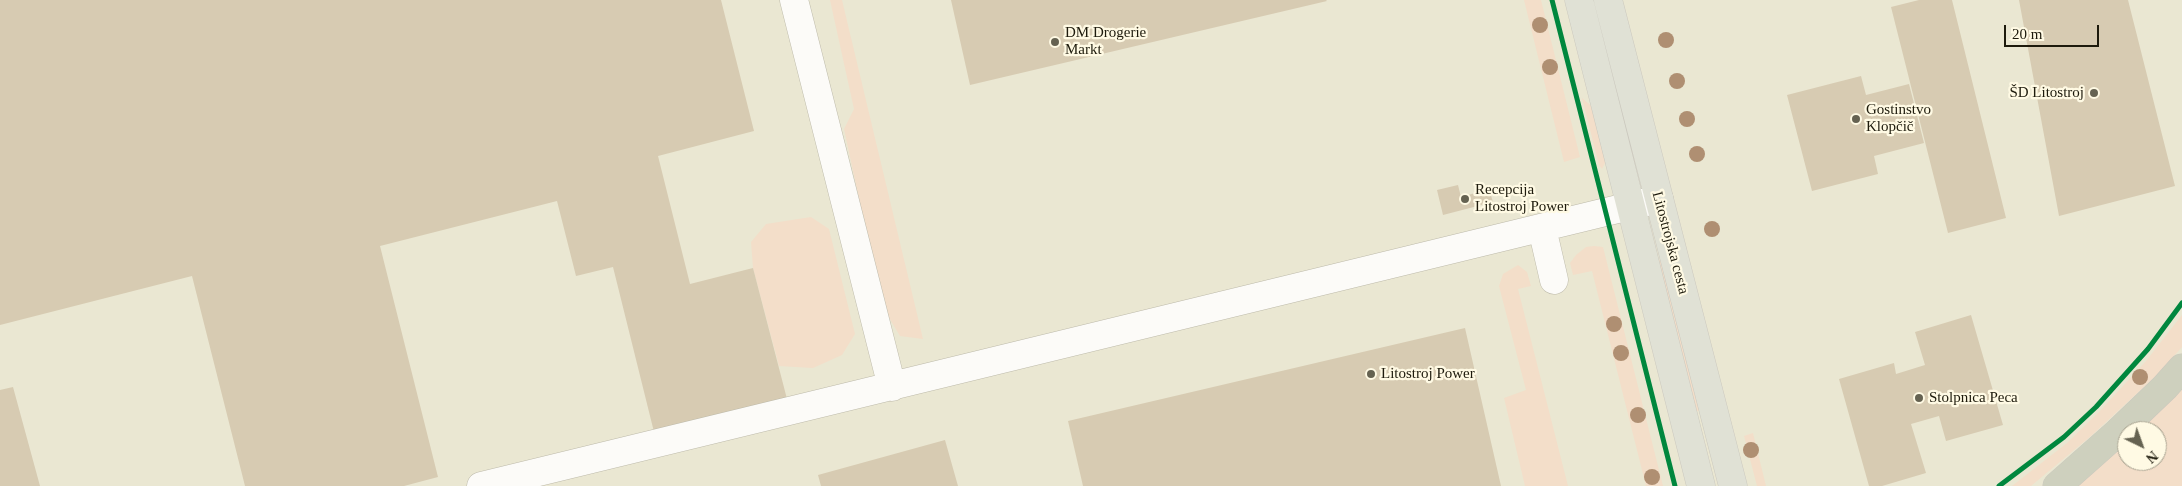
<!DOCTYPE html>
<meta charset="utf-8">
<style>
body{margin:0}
#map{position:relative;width:2182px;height:486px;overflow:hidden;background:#eae7d2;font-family:"Times New Roman",serif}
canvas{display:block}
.north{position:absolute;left:2117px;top:421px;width:50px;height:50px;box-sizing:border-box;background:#fffae4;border:1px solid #a5a08e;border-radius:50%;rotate:138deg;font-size:14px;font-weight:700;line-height:20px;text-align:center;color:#1d1a0c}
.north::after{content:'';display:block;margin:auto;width:18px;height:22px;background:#656251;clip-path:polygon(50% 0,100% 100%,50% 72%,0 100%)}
.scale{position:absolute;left:2004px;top:25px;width:95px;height:22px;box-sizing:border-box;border:2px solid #1d1a0c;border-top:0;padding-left:6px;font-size:15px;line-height:18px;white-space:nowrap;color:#1d1a0c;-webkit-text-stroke:4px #fffae4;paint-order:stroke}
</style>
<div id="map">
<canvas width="2182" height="486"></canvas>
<div class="north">N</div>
<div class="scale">20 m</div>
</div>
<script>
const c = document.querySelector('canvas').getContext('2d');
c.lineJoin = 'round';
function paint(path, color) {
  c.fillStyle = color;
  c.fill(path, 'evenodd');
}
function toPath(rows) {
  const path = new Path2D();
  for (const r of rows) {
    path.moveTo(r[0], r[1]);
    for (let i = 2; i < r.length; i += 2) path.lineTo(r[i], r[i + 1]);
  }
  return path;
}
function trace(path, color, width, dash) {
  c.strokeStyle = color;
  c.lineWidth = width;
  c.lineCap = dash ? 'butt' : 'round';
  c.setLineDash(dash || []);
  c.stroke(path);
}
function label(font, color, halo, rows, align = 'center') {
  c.font = font + ' "Times New Roman",serif';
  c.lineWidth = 4.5;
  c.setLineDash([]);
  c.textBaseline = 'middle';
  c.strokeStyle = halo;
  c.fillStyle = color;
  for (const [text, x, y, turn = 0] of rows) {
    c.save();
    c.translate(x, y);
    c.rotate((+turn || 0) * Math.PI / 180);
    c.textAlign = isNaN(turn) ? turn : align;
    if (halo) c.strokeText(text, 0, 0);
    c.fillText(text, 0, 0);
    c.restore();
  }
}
paint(toPath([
 [830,0,842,0,923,339,900,336,882,306,844,129,854,109],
 [1524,0,1541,0,1580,157,1564,162],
 [1582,98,1594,108,1606,154,1605,163,1602,169,1599,165],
 [811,217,829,229,855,334,842,355,813,368,779,366,753,268,751,242,766,224],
 [1594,246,1603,247,1663,486,1646,486,1592,271,1573,275,1570,263,1576,255,1586,247],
 [1663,259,1701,410,1694,412,1656,261],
 [1518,265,1527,272,1531,286,1518,289,1568,486,1525,486,1504,398,1526,390,1499,286,1503,274],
 [2182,315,2182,347,2160,372,2091,436,2031,486,2012,486,2067,443,2099,412,2146,361],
 [2182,386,2182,486,2071,486,2127,439,2127,461,2157,461,2157,431,2137,431],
 [1753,433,1766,486,1757,486,1744,436]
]), '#f3dec9');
paint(toPath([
 [0,0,721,0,754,131,658,156,690,284,753,268,787,399,654,432,613,267,576,276,557,201,380,246,438,477,404,486,245,486,192,276,0,325],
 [951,0,1326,0,1327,1,970,85],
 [1919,0,1952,0,2006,218,1948,233,1891,7],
 [2019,0,2128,0,2175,186,2059,216],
 [1861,76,1866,95,1909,84,1924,143,1874,156,1878,174,1812,191,1787,95],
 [1458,185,1461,197,1489,189,1493,202,1443,215,1437,190],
 [1971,315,2003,425,1946,441,1939,416,1911,424,1926,473,1882,486,1869,486,1839,379,1894,363,1896,374,1925,365,1915,332],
 [1465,328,1501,486,1083,486,1068,421],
 [13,387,40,486,0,486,0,390],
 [945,440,958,486,821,486,818,475]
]), '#d7cbb2');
const minor = toPath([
 [794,0,892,387],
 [1542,228,1554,280],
 [481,486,1659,199]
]);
const major = toPath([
 [1579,0,1701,486],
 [1608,0,1733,486]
]);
const highway = toPath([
 [2057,486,2118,432,2165,387,2182,368]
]);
trace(minor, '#bdbaaa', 29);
trace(major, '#cbc8be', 29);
trace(highway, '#cbc8be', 29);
trace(minor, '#fcfbf8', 28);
trace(major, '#e0e1d5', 28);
trace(highway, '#ced0be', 28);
trace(toPath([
 [1552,0,1675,486],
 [1999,486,2064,437,2096,407,2148,349,2182,303]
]), '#00873e', 5);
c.fillStyle = '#af8f72';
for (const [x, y] of [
 [1540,25],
 [1666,40],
 [1550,67],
 [1677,81],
 [1687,119],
 [1697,154],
 [1712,229],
 [1614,324],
 [1621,353],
 [2140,377],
 [1638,415],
 [1751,450],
 [1652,477]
]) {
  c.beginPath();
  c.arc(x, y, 8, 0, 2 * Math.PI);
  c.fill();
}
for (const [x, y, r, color] of [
 [1055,42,5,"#656251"],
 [2094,93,5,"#656251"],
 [1856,119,5,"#656251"],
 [1465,199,5,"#656251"],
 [1371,374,5,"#656251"],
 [1919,398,5,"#656251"]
]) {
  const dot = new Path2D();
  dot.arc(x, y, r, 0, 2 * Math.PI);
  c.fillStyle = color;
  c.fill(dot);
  trace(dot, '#fffae4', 2);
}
label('15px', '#1d1a0c', '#fffae4', [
 ["DM Drogerie",1065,33],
 ["Markt",1065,50],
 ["ŠD Litostroj",2084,93,"right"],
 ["Gostinstvo",1866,110],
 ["Klopčič",1866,127],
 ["Recepcija",1475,190],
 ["Litostroj Power",1475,207],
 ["Litostroj Power",1381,374],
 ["Stolpnica Peca",1929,398]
], 'left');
label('15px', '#1d1a0c', '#fffae4', [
 ["Litostrojska cesta",1670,243,75]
]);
</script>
